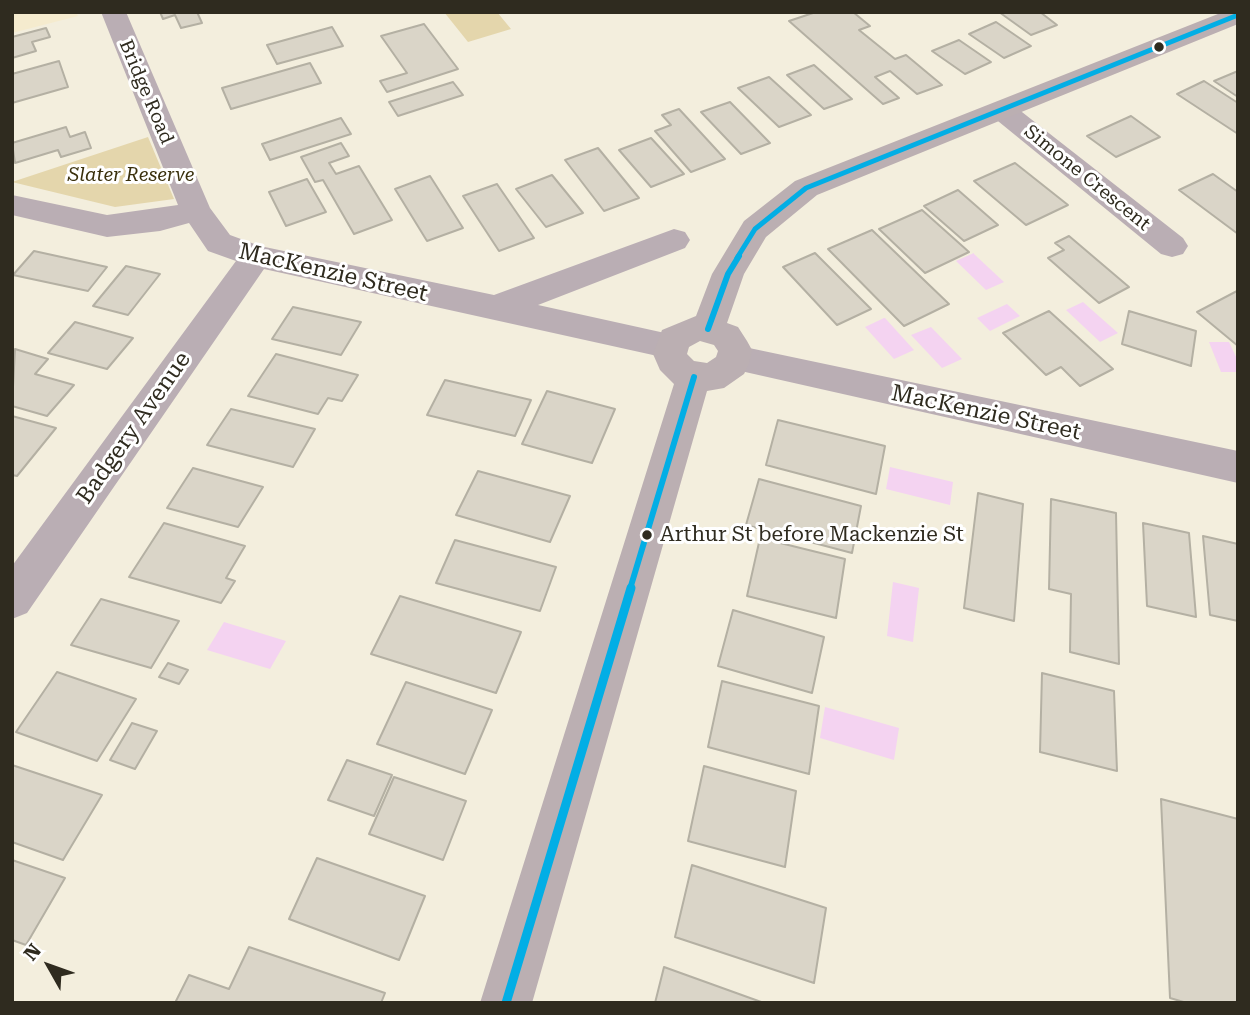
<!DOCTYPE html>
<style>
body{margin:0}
#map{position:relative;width:1250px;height:1015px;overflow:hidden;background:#f3eedd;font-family:"Roboto Serif",serif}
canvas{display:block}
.frame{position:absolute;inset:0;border:14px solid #2f2b1f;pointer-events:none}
.north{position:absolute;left:14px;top:931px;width:70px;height:70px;-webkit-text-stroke:5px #fff;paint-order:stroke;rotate:310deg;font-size:19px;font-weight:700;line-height:28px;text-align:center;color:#2f2b1f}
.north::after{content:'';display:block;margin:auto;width:24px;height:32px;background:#2f2b1f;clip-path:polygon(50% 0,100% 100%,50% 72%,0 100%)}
</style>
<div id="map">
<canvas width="1250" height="1015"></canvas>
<div class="frame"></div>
<div class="north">N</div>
</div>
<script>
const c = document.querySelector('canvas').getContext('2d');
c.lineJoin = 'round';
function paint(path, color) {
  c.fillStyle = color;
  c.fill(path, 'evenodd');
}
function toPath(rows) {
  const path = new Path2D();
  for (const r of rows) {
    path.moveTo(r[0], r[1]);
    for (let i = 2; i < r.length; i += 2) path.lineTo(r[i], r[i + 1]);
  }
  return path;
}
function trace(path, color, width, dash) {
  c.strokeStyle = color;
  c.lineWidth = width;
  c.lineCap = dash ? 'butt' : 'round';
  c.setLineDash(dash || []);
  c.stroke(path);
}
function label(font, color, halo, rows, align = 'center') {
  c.font = font + ' "Roboto Serif",serif';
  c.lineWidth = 6;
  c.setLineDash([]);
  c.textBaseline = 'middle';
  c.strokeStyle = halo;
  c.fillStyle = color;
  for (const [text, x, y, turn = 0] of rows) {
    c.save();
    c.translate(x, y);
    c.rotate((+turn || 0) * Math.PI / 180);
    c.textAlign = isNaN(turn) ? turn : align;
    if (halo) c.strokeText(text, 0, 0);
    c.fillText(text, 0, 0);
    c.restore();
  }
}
paint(toPath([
 [12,12,76,12,78,16,12,33]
]), '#f5ebce');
paint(toPath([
 [444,12,497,12,511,29,468,42],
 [148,137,174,199,115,207,12,182]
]), '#e4d6ac');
paint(toPath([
 [974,253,974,254,1004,282,986,290,956,261],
 [1083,302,1118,333,1100,342,1066,310],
 [1007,304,1020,316,990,331,977,318],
 [884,318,885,318,914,350,894,359,865,327],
 [931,327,962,359,942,368,911,335],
 [1209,342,1229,342,1238,361,1238,372,1221,372],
 [890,467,953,482,950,505,886,489],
 [893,582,919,588,913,642,887,636],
 [224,622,286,641,270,669,207,650],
 [825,707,899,728,894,760,820,738]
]), '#f4d3f1');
const building = toPath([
 [160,12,197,12,202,23,181,28,175,15,163,19,160,12],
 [816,12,853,12,870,26,859,30,895,59,906,55,942,85,917,94,890,71,875,77,899,98,883,104,789,21,816,12],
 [999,12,1040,12,1057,25,1031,35,999,12],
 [996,22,1031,46,1004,58,969,34,996,22],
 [424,24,458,69,387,92,380,81,407,73,381,36,424,24],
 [332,27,343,46,277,64,267,45,332,27],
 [46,28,50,37,32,42,36,51,12,58,12,37,46,28],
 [959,40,991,62,965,74,932,51,959,40],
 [59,61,68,87,12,103,12,74,59,61],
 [310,63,321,83,231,109,222,88,310,63],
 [814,65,852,99,824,109,787,75,814,65],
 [1238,71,1238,97,1214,81,1238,71],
 [769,77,811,115,779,127,738,88,769,77],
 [1204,81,1238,103,1238,134,1177,94,1204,81],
 [453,82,463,95,398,116,389,102,453,82],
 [730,102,770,143,741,154,701,112,730,102],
 [679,109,725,159,691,172,655,131,671,125,662,115,679,109],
 [1131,116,1160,137,1116,157,1087,136,1131,116],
 [341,118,351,134,270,160,262,144,341,118],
 [66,127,70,137,85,132,91,148,61,157,58,150,15,163,12,143,66,127],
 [651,138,684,174,651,187,619,150,651,138],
 [341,143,349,156,329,163,336,174,359,166,392,220,354,234,323,180,315,182,301,157,341,143],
 [598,148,639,198,604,211,565,160,598,148],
 [1015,163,1068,205,1026,225,974,181,1015,163],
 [1213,174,1238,192,1238,234,1179,190,1213,174],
 [552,175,583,213,546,227,516,189,552,175],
 [430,176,463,228,427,241,395,189,430,176],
 [307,179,326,212,286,226,269,192,307,179],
 [497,184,534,238,499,251,463,196,497,184],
 [958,190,998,225,964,241,924,206,958,190],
 [922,210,969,252,925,273,879,229,922,210],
 [872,230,949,304,904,326,828,249,872,230],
 [1069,236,1129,287,1099,303,1048,258,1064,250,1055,243,1069,236],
 [34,251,107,267,88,291,13,275,34,251],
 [815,253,871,309,837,325,783,267,815,253],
 [126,266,160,274,128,315,93,306,126,266],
 [1237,291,1238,292,1238,346,1197,312,1237,291],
 [293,307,361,322,341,355,272,339,293,307],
 [1049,311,1113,369,1080,386,1061,367,1046,375,1003,333,1049,311],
 [1129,311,1196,331,1191,366,1122,344,1129,311],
 [75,322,133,338,107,369,48,353,75,322],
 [15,349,48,359,35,374,74,385,47,416,12,406,15,349],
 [276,354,358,375,342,401,328,398,318,414,248,396,276,354],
 [445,380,531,400,515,436,427,415,445,380],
 [547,391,615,409,592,463,522,444,547,391],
 [231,409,315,429,293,467,207,445,231,409],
 [12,416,56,428,17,476,12,475,12,416],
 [778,420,885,446,876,494,766,465,778,420],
 [193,468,263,487,238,527,167,508,193,468],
 [478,471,570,496,550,542,456,515,478,471],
 [759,479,861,506,852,553,746,525,759,479],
 [978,493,1023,504,1014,621,964,608,978,493],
 [1051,499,1116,513,1119,664,1070,652,1071,594,1049,589,1051,499],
 [164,523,245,546,226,578,235,581,221,603,129,577,164,523],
 [1143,523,1189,533,1196,617,1147,606,1143,523],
 [1203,536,1238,544,1238,621,1210,615,1203,536],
 [760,538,845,559,836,618,747,596,760,538],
 [455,540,556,567,540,611,436,583,455,540],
 [400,596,521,632,496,693,371,654,400,596],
 [101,599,179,621,151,668,71,645,101,599],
 [733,610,824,637,812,693,718,666,733,610],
 [168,663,188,670,179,684,159,677,168,663],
 [57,672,136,699,97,761,16,732,57,672],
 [1042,673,1114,691,1117,771,1040,752,1042,673],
 [722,681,819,706,809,774,708,747,722,681],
 [406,682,492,710,465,774,377,744,406,682],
 [132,723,157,731,135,769,110,760,132,723],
 [347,760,392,775,374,816,328,800,347,760],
 [12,765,102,795,63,860,12,842,12,765],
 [704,766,796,791,785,867,688,841,704,766],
 [394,777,466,801,443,860,369,834,394,777],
 [1161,799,1238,819,1238,1003,1187,1003,1170,998,1161,799],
 [317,858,425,896,399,960,289,919,317,858],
 [12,860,65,878,26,945,12,940,12,860],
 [692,865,826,908,814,983,675,937,692,865],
 [249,947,385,993,381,1003,175,1003,189,975,229,989,249,947],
 [664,967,764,1003,655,1003,664,967]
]);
paint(building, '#dad5c8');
trace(building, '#b4b0a3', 2);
paint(toPath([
 [101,12,126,12,210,208,230,235,260,246,494,295,674,229,685,232,690,240,685,248,538,305,683,337,688,346,683,355,671,359,264,269,27,613,12,619,12,566,236,261,208,251,189,223,160,231,107,237,12,215,12,195,107,215,178,205,101,12],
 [1003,102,1013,105,1183,238,1188,246,1183,254,1172,257,1161,254,993,117,989,111,993,105,1003,102],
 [735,345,1238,451,1238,483,723,367,718,358,723,349,735,345]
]), '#baaeb4');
paint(toPath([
 [1223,12,1238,12,1238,24,817,195,766,237,744,274,727,323,738,327,747,341,752,350,749,364,744,374,724,388,707,391,532,1003,480,1003,674,384,660,370,653,354,662,330,696,316,712,274,744,221,795,181,1223,12],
 [700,341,714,345,718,351,716,357,707,363,694,361,687,354,689,347,700,341]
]), '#bbafb2');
trace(toPath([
 [737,258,755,229,806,188,1238,15]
]), '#02aee5', 5);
trace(toPath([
 [708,329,728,274,739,256],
 [630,589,694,377]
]), '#02aee5', 6);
trace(toPath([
 [506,1003,631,588]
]), '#02aee5', 9);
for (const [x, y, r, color] of [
 [1159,47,6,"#2f2b1f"],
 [647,535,6,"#2f2b1f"]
]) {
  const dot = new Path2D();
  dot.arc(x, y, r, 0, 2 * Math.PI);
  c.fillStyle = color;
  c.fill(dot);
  trace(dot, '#fff', 2.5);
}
label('19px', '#2f2b1f', '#fff', [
 ["Bridge Road",146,92,67],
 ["Simone Crescent",1087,178,39]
]);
label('italic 19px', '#3a300c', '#fff', [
 ["Slater Reserve",131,175]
]);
label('21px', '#2f2b1f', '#fff', [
 ["Arthur St before Mackenzie St",660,535]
], 'left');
label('23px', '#2f2b1f', '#fff', [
 ["MacKenzie Street",333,273,13],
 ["MacKenzie Street",986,413,12],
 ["Badgery Avenue",134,428,-55]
]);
</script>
